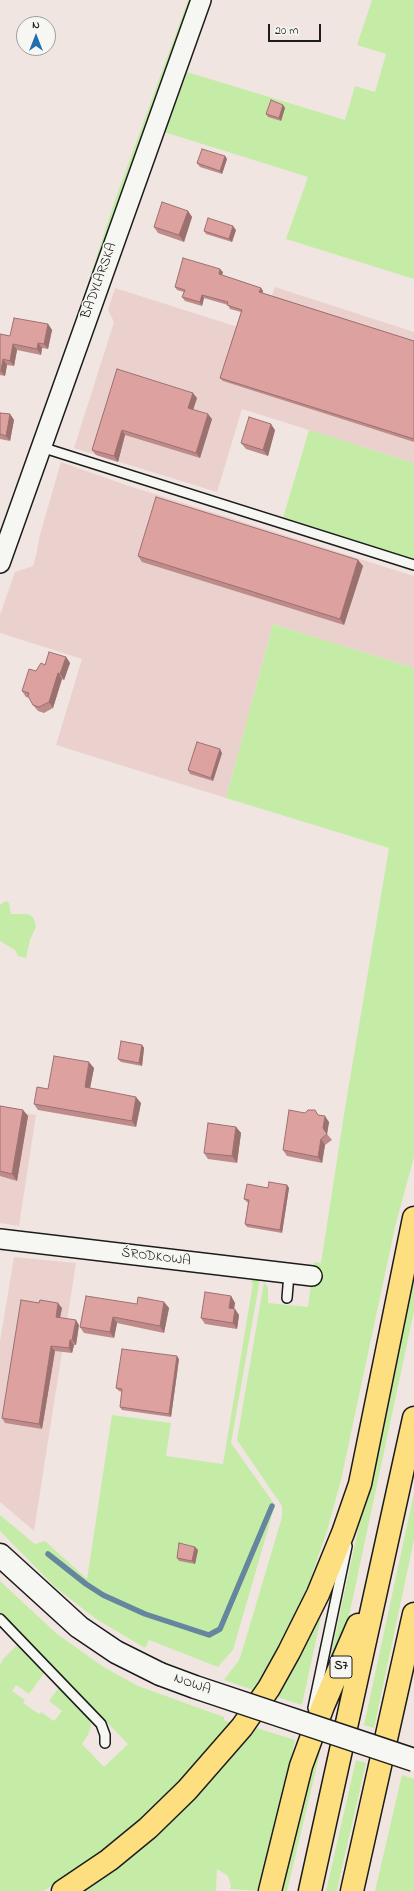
<!DOCTYPE html>
<meta charset="utf-8">
<style>
body{margin:0}
#map{position:relative;width:414px;height:1891px;overflow:hidden;background:#f1e5e2;font-family:"Indie Flower",sans-serif}
canvas{display:block}
.north{position:absolute;left:16px;top:16px;width:40px;height:40px;box-sizing:border-box;background:#f6f6f2;border:1px solid #9f9f9c;border-radius:50%;rotate:0deg;font-size:11px;font-weight:700;line-height:16px;text-align:center;color:#1c1c1c}
.north::after{content:'';display:block;margin:auto;width:14px;height:18px;background:#1f6fb2;clip-path:polygon(50% 0,100% 100%,50% 72%,0 100%)}
.scale{position:absolute;left:268px;top:24px;width:53px;height:18px;box-sizing:border-box;border:2px solid #1c1c1c;border-top:0;padding-left:5px;font-size:12px;line-height:14px;white-space:nowrap;color:#1c1c1c;-webkit-text-stroke:3px #f6f6f2;paint-order:stroke}
</style>
<div id="map">
<canvas width="414" height="1891"></canvas>
<div class="north">N</div>
<div class="scale">20 m</div>
</div>
<script>
const c = document.querySelector('canvas').getContext('2d');
c.lineJoin = 'round';
function paint(path, color) {
  c.fillStyle = color;
  c.fill(path, 'evenodd');
}
function toPath(rows) {
  const path = new Path2D();
  for (const r of rows) {
    path.moveTo(r[0], r[1]);
    for (let i = 2; i < r.length; i += 2) path.lineTo(r[i], r[i + 1]);
  }
  return path;
}
function trace(path, color, width, dash) {
  c.strokeStyle = color;
  c.lineWidth = width;
  c.lineCap = dash ? 'butt' : 'round';
  c.setLineDash(dash || []);
  c.stroke(path);
}
function label(font, color, halo, rows, align = 'center') {
  c.font = font + ' "Indie Flower",sans-serif';
  c.lineWidth = 3;
  c.setLineDash([]);
  c.textBaseline = 'middle';
  c.strokeStyle = halo;
  c.fillStyle = color;
  for (const [text, x, y, turn = 0] of rows) {
    c.save();
    c.translate(x, y);
    c.rotate((+turn || 0) * Math.PI / 180);
    c.textAlign = isNaN(turn) ? turn : align;
    if (halo) c.strokeText(text, 0, 0);
    c.fillText(text, 0, 0);
    c.restore();
  }
}
paint(toPath([
 [275,287,414,332,414,463,242,409,217,492,74,448,114,322,108,310,115,288,257,333],
 [61,462,126,485,414,576,414,668,273,624,226,798,56,745,82,659,0,633,0,615,15,572,33,566,37,551,39,538],
 [0,1109,36,1115,19,1226,0,1223],
 [14,1257,76,1263,34,1531,0,1502,0,1341]
]), '#ebd1ce');
paint(toPath([
 [188,0,195,0,78,328,74,326,115,200],
 [372,0,414,0,414,279,286,239,308,177,164,132,187,72,345,120,355,86,375,92,386,54,357,45],
 [309,430,414,463,414,559,283,518],
 [273,624,414,668,414,1157,395,1227,341,1480,327,1531,309,1583,297,1610,270,1662,253,1690,224,1680,239,1660,244,1645,282,1517,282,1506,237,1440,264,1282,268,1288,268,1303,308,1307,314,1262,321,1263,345,1108,389,848,226,798],
 [6,901,9,903,11,914,28,914,33,917,35,922,36,927,30,940,26,958,18,956,15,950,0,941,0,905],
 [414,1271,414,1311,345,1635,327,1673],
 [252,1277,260,1279,231,1443,275,1505,233,1650,218,1667,149,1640,145,1648,96,1619,55,1587,0,1531,0,1515,35,1544,45,1541,87,1579,112,1415,171,1423,166,1456,223,1464,253,1283,251,1282],
 [414,1493,414,1540,374,1728,364,1725],
 [0,1581,56,1633,102,1666,138,1686,224,1717,224,1720,230,1723,196,1766,147,1815,110,1846,44,1891,0,1891,0,1665,3,1659,18,1644,45,1672,29,1694,16,1685,12,1691,25,1700,23,1703,39,1714,41,1712,54,1721,62,1711,49,1701,59,1687,90,1719,91,1726,88,1735,82,1744,104,1767,128,1744,0,1612],
 [324,1603,302,1705,271,1695],
 [250,1726,295,1740,260,1891,230,1889,231,1886,228,1876,217,1869,216,1891,76,1891],
 [316,1753,320,1753,287,1891,278,1891],
 [356,1760,366,1763,341,1872,337,1891,326,1891],
 [402,1775,414,1779,414,1891,375,1891]
]), '#c5eca7');
trace(toPath([
 [48,1554,86,1584,103,1595,145,1614,209,1635,220,1629,272,1506]
]), '#65869e', 5.5);
const service = toPath([
 [41,447,414,565],
 [287,1298,289,1274],
 [0,1619,101,1724,105,1735,105,1743],
 [313,1708,347,1546]
]);
const minor = toPath([
 [0,563,201,0],
 [0,1239,312,1276]
]);
const tertiary = toPath([
 [0,1555,79,1627,116,1652,160,1674]
]);
const motorway = toPath([
 [63,1891,109,1860,148,1828,187,1790,242,1727,269,1688,289,1652,318,1594,343,1533,360,1484,414,1218],
 [270,1891,301,1766,323,1706,358,1625],
 [310,1891,414,1418],
 [352,1891,414,1614]
]);
trace(service, '#1c1c1c', 12);
trace(minor, '#1c1c1c', 22);
trace(tertiary, '#1c1c1c', 25);
trace(motorway, '#1c1c1c', 25);
trace(service, '#f6f6f2', 9);
trace(minor, '#f6f6f2', 19);
trace(tertiary, '#f6f6f2', 22);
trace(motorway, '#fddf80', 22);
const tertiaryBridge = toPath([
 [160,1674,195,1687,414,1760]
]);
trace(tertiaryBridge, '#1c1c1c', 25, []);
trace(tertiaryBridge, '#f6f6f2', 22);
paint(toPath([
 [283,105,285,108,281,121,268,117,266,114],
 [225,156,227,159,222,174,200,167,197,163],
 [188,211,192,217,184,242,158,233,154,227],
 [236,230,232,242,206,234,204,231],
 [223,272,222,275,261,288,263,291,263,293,414,341,414,442,223,381,220,378,241,312,230,309,228,305,204,298,202,306,185,301,182,297,184,292,177,290,175,287],
 [48,324,52,330,48,349,42,348,41,355,17,350,14,366,7,365,5,376,0,375,0,334,10,336],
 [117,369,197,398,193,410,212,419,200,458,125,435,118,462,96,455,92,450],
 [0,413,10,414,14,420,10,441,0,439],
 [275,430,268,456,246,449,241,443],
 [138,556,358,560,363,566,344,625,142,562],
 [66,657,70,663,64,680,62,679,53,708,44,713,38,711,33,705,30,698,26,697,22,691,36,671,45,665],
 [222,753,213,781,190,774,188,770],
 [142,1045,144,1048,142,1066,121,1062,118,1059],
 [94,1068,90,1088,141,1103,136,1127,38,1110,34,1104,48,1089],
 [0,1106,23,1110,28,1116,17,1181,0,1176],
 [318,1115,329,1122,327,1134,332,1140,325,1145,322,1163,287,1156,283,1150],
 [236,1127,241,1133,237,1163,208,1159,204,1153],
 [287,1185,289,1188,282,1233,247,1227,245,1224,248,1203,244,1199,268,1188],
 [231,1296,235,1303,234,1309,239,1315,237,1329,205,1324,201,1318],
 [164,1302,169,1308,164,1333,117,1323,114,1338,84,1333,80,1327,137,1304],
 [62,1308,60,1318,79,1325,76,1345,74,1345,72,1353,55,1351,42,1429,5,1423,2,1418],
 [179,1359,171,1417,122,1410,120,1407,122,1392,119,1391,116,1388],
 [195,1547,198,1550,195,1564,179,1561,177,1558]
]), '#be8b8a');
paint(toPath([
 [283,105,285,108,281,121,279,118],
 [225,156,227,159,222,174,220,171],
 [188,211,192,217,184,242,179,235],
 [233,226,236,230,232,242,229,239],
 [220,269,223,272,221,278,219,274],
 [261,288,263,291,262,295,259,292],
 [202,295,204,298,202,306,200,302],
 [48,324,52,330,48,349,44,344],
 [38,343,42,348,41,355,37,349],
 [13,344,17,350,14,366,10,361],
 [3,359,7,365,5,376,1,371],
 [193,393,197,398,192,413,188,408],
 [10,414,14,420,10,441,6,436],
 [208,414,212,419,200,458,196,453],
 [271,424,275,430,268,456,263,450],
 [122,430,125,435,118,462,114,456],
 [358,560,363,566,344,625,340,619],
 [66,657,70,663,64,680,60,674],
 [58,673,62,679,53,708,49,702],
 [220,749,222,753,213,781,211,778],
 [142,1045,144,1048,142,1066,139,1063],
 [89,1062,94,1068,89,1093,85,1087],
 [136,1097,141,1103,136,1127,132,1121],
 [23,1110,28,1116,17,1181,12,1174],
 [325,1116,329,1122,327,1134,323,1128],
 [236,1127,241,1133,237,1163,232,1156],
 [321,1139,325,1145,322,1163,318,1157],
 [287,1185,289,1188,282,1233,280,1230],
 [231,1296,235,1303,233,1314,229,1308],
 [164,1302,169,1308,164,1333,160,1326],
 [58,1303,62,1308,59,1322,56,1317],
 [235,1309,239,1315,237,1329,233,1323],
 [113,1317,117,1323,114,1338,110,1332],
 [76,1320,79,1325,76,1345,72,1340],
 [70,1340,74,1345,72,1353,69,1348],
 [51,1346,55,1351,42,1429,39,1424],
 [177,1356,179,1359,171,1417,169,1414],
 [195,1547,198,1550,195,1564,192,1561]
]), '#9b7170');
const building = toPath([
 [271,100,283,105,279,118,266,114,271,100],
 [202,149,225,156,220,171,197,163,202,149],
 [162,202,188,211,179,235,154,227,162,202],
 [208,218,233,226,229,239,204,231,208,218],
 [183,258,220,269,219,274,261,288,259,292,414,341,414,439,220,378,242,310,227,305,228,302,202,295,200,302,182,297,185,290,175,287,183,258],
 [14,318,48,324,44,344,38,343,37,349,13,344,10,361,3,359,1,371,0,371,0,334,10,336,14,318],
 [117,369,193,393,188,408,208,414,196,453,122,430,114,456,92,450,117,369],
 [0,413,10,414,6,436,0,434,0,413],
 [249,417,271,424,263,450,241,443,249,417],
 [156,497,358,560,340,619,138,556,156,497],
 [49,652,66,657,60,674,58,673,49,702,39,707,33,705,28,696,29,693,22,691,29,669,36,671,41,663,45,665,49,652],
 [197,742,220,749,211,778,188,770,197,742],
 [121,1041,142,1045,139,1063,118,1059,121,1041],
 [54,1056,89,1062,85,1087,136,1097,132,1121,34,1104,37,1087,48,1089,54,1056],
 [0,1106,23,1110,12,1174,0,1171,0,1106],
 [289,1110,305,1113,308,1110,315,1110,318,1115,325,1116,323,1128,327,1134,321,1139,318,1157,283,1150,289,1110],
 [208,1123,236,1127,232,1156,204,1153,208,1123],
 [269,1182,287,1185,280,1230,245,1224,249,1200,244,1199,247,1184,268,1188,269,1182],
 [205,1292,231,1296,229,1308,235,1309,233,1323,201,1318,205,1292],
 [86,1296,137,1304,138,1297,164,1302,160,1326,113,1317,110,1332,80,1327,86,1296],
 [21,1300,39,1303,40,1300,58,1303,56,1317,76,1320,72,1340,70,1340,69,1348,51,1346,39,1424,2,1418,21,1300],
 [122,1349,177,1356,169,1414,120,1407,122,1389,116,1388,122,1349],
 [179,1543,195,1547,192,1561,177,1558,179,1543]
]);
paint(building, '#dda2a0');
trace(building, '#9b7170', 1);
for (const [x, y, w] of [
 [341,1667,22]
]) {
  const box = new Path2D();
  box.roundRect(x - w / 2, y - 11, w, 22, 3);
  c.fillStyle = '#f6f6f2';
  c.fill(box);
  trace(box, '#1c1c1c', 1);
}
label('bold 13px', '#1c1c1c', null, [
 ["S7",341,1667]
]);
label('14px', '#1c1c1c', '#f6f6f2', [
 ["BADYLARSKA",100,281,-70],
 ["ŚRODKOWA",156,1258,7],
 ["NOWA",192,1685,20]
]);
</script>
